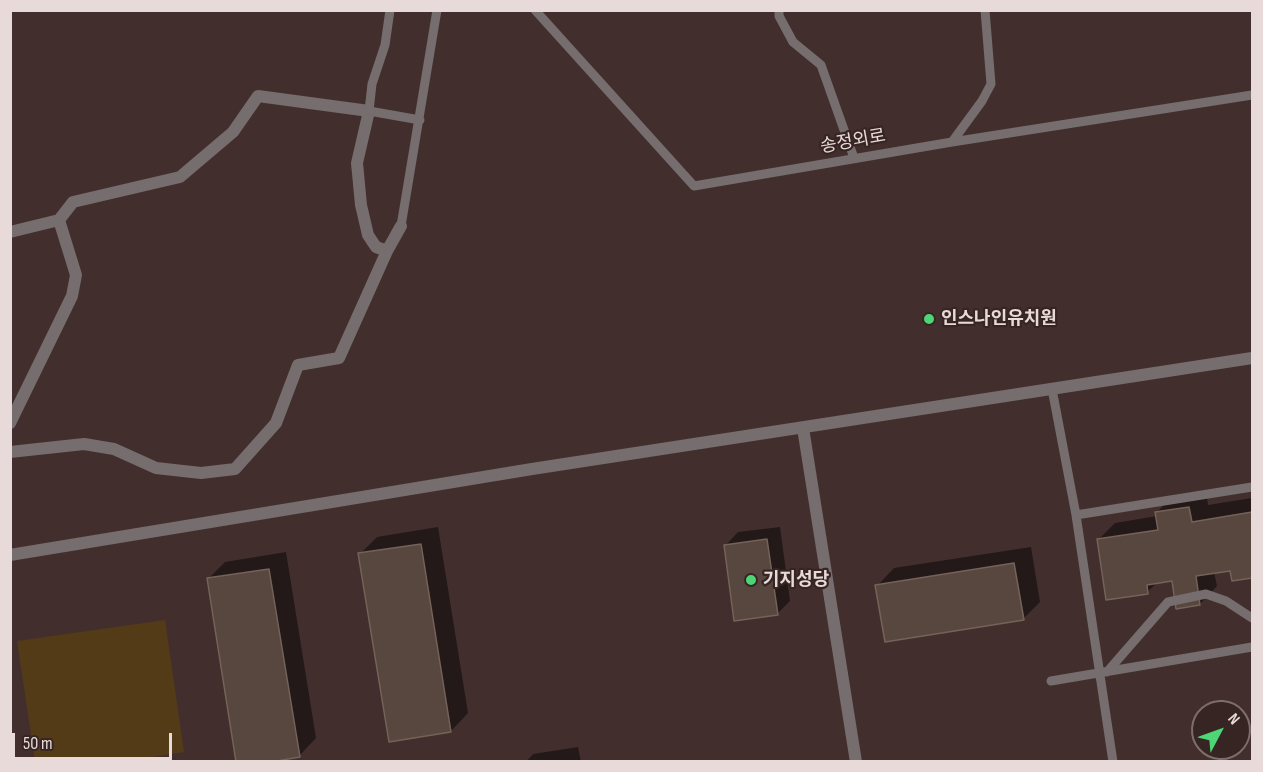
<!DOCTYPE html>
<meta charset="utf-8">
<style>
body{margin:0}
#map{position:relative;width:1263px;height:772px;overflow:hidden;background:#422f2d;font-family:"Sofia Sans Condensed",sans-serif}
canvas{display:block}
.frame{position:absolute;inset:0;border:12px solid #e7dad9;pointer-events:none}
.north{position:absolute;left:1191px;top:700px;width:60px;height:60px;box-sizing:border-box;background:#372524;border:2px solid #7d6d6c;border-radius:50%;rotate:49deg;font-size:16px;font-weight:700;line-height:24px;text-align:center;color:#e7dad9}
.north::after{content:'';display:block;margin:auto;width:21px;height:27px;background:#4dd676;clip-path:polygon(50% 0,100% 100%,50% 72%,0 100%)}
.scale{position:absolute;left:12px;top:733px;width:160px;height:27px;box-sizing:border-box;border:3px solid #e7dad9;border-top:0;padding-left:8px;font-size:18px;line-height:21px;white-space:nowrap;color:#e7dad9;-webkit-text-stroke:4px #372524;paint-order:stroke}
</style>
<div id="map">
<canvas width="1263" height="772"></canvas>
<div class="frame"></div>
<div class="north">N</div>
<div class="scale">50 m</div>
</div>
<script>
const c = document.querySelector('canvas').getContext('2d');
c.lineJoin = 'round';
function paint(path, color) {
  c.fillStyle = color;
  c.fill(path, 'evenodd');
}
function toPath(rows) {
  const path = new Path2D();
  for (const r of rows) {
    path.moveTo(r[0], r[1]);
    for (let i = 2; i < r.length; i += 2) path.lineTo(r[i], r[i + 1]);
  }
  return path;
}
function trace(path, color, width, dash) {
  c.strokeStyle = color;
  c.lineWidth = width;
  c.lineCap = dash ? 'butt' : 'round';
  c.setLineDash(dash || []);
  c.stroke(path);
}
function label(font, color, halo, rows, align = 'center') {
  c.font = font + ' "Sofia Sans Condensed","Noto Sans KR",sans-serif';
  c.lineWidth = 4.5;
  c.setLineDash([]);
  c.textBaseline = 'middle';
  c.strokeStyle = halo;
  c.fillStyle = color;
  for (const [text, x, y, turn = 0] of rows) {
    c.save();
    c.translate(x, y);
    c.rotate((+turn || 0) * Math.PI / 180);
    c.textAlign = isNaN(turn) ? turn : align;
    if (halo) c.strokeText(text, 0, 0);
    c.fillText(text, 0, 0);
    c.restore();
  }
}
paint(toPath([
 [165,620,184,752,121,762,35,761,17,641]
]), '#533b17');
paint(toPath([
 [1206,490,1208,505,1252,498,1252,576,1233,579,1232,569,1214,572,1217,586,1200,604,1173,579,1158,582,1147,592,1098,540,1115,523,1157,516,1157,512,1174,495],
 [438,527,468,713,451,731,360,554,377,537],
 [780,527,790,601,777,614,725,546,738,532],
 [1031,547,1040,602,1023,619,877,586,894,568],
 [286,552,316,738,299,756,208,579,225,562],
 [578,747,581,762,526,762,533,754]
]), '#0007');
const building = toPath([
 [1189,507,1192,522,1252,512,1252,578,1232,581,1230,571,1196,576,1200,605,1176,609,1172,581,1147,585,1148,594,1106,600,1097,539,1158,530,1155,512,1189,507],
 [767,539,778,615,734,621,724,545,767,539],
 [421,544,451,732,389,742,358,553,421,544],
 [1014,563,1024,620,885,642,875,585,1014,563],
 [269,569,300,757,271,762,236,762,207,578,269,569]
]);
paint(building, '#58473e');
trace(building, '#756259', 1.5);
trace(toPath([
 [390,10,385,45,372,84,369,111,420,120],
 [535,10,694,186,952,142,1252,95],
 [779,10,779,16,793,42,821,65,854,158],
 [952,142,982,101,991,84,985,10],
 [401,226,437,10],
 [1052,389,1076,515],
 [1107,672,1168,602,1206,594,1226,601,1252,618],
 [1051,681,1252,647],
 [1113,762,1076,515,1252,487]
]), '#766d6f', 9);
trace(toPath([
 [10,232,59,220],
 [10,423,72,296,76,275,59,220,73,202,180,177,233,132,258,96,369,111,357,163,361,205,368,235,376,247,387,251],
 [803,428,856,762],
 [10,452,84,444,114,449,156,468,201,473,235,469,276,423,298,365,339,358,387,251,401,226],
 [10,555,532,469,1252,358]
]), '#766d6f', 12);
for (const [x, y, r, color] of [
 [929,319,6,"#4dd676"],
 [751,580,6,"#4dd676"]
]) {
  const dot = new Path2D();
  dot.arc(x, y, r, 0, 2 * Math.PI);
  c.fillStyle = color;
  c.fill(dot);
  trace(dot, '#372524', 2);
}
label('18px', '#e7dad9', '#372524', [
 ["송정외로",853,142,-10]
]);
label('bold 18px', '#e7dad9', '#372524', [
 ["인스나인유치원",941,319],
 ["기지성당",763,580]
], 'left');
</script>
